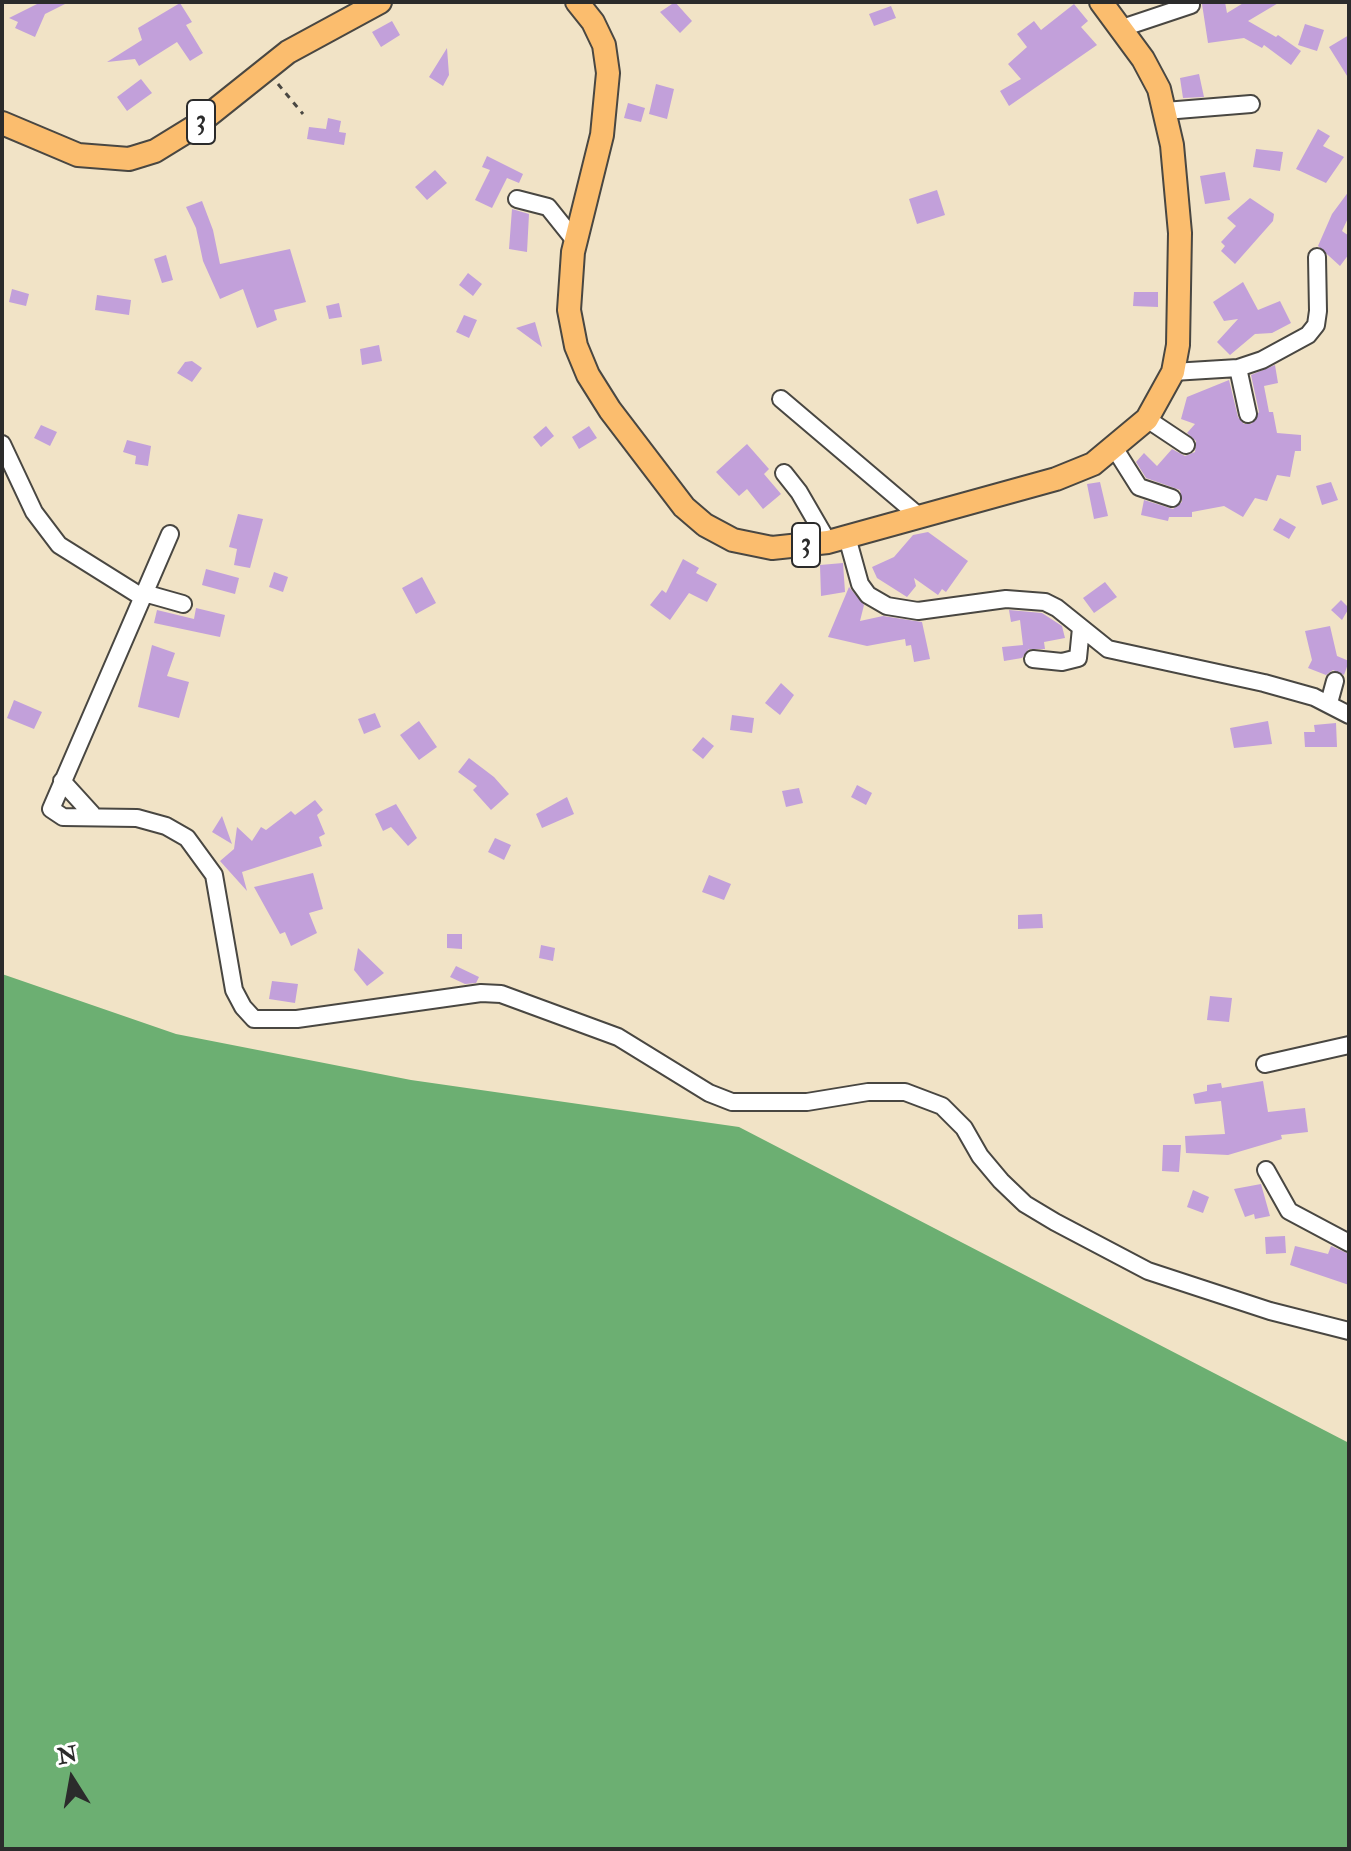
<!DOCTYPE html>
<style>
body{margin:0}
#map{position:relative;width:1351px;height:1851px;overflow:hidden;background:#f1e3c6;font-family:"IM FELL Double Pica",serif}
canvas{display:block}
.frame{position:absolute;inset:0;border:4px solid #2b2b2b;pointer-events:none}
.north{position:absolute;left:32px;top:1739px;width:80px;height:80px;-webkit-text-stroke:6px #fff;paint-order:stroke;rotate:349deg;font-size:22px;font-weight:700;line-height:32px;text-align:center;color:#2b2b2b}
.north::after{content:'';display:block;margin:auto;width:28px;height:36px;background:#2b2b2b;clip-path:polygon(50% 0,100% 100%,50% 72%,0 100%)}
</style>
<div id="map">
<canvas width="1351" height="1851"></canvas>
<div class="frame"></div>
<div class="north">N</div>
</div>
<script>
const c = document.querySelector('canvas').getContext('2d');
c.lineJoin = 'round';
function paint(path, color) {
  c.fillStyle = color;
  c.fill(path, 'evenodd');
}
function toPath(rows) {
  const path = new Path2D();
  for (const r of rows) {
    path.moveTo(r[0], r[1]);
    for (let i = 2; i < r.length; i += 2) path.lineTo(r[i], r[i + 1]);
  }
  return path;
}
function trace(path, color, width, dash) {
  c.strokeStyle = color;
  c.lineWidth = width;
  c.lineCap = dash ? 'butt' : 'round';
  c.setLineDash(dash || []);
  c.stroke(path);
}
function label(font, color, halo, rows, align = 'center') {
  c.font = font + ' "IM FELL Double Pica",serif';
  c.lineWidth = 8;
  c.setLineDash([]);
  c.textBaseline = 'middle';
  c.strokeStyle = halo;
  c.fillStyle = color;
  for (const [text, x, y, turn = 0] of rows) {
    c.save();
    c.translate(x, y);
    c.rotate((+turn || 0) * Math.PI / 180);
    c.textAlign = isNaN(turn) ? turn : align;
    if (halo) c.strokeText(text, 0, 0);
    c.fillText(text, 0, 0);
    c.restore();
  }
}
paint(toPath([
 [2,974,176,1034,411,1080,739,1127,1349,1443,1349,1849,2,1849]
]), '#6caf72');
paint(toPath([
 [41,2,69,2,45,14,35,37,15,28,18,22,9,18],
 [675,2,692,21,680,33,660,12],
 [1225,2,1227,13,1245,2,1280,2,1248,21,1276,37,1278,35,1301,51,1291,65,1264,45,1262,48,1244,38,1208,43,1202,4],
 [180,3,192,22,186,25,203,53,190,61,177,42,139,66,135,59,107,62,142,40,138,28],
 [1074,4,1088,21,1081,27,1097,45,1009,106,1000,91,1021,79,1008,64,1027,47,1017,34,1034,21,1041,30],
 [891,6,896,18,874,26,869,14],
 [392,21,400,35,381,47,372,32],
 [1305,24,1324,30,1317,51,1298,45],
 [1349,35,1349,79,1329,47],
 [447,48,449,75,443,86,429,77],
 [1199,74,1204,97,1183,98,1180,78],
 [141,79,152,93,127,111,117,97],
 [656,84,674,89,667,119,649,114],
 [628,103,645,108,641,122,624,118],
 [328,118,341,121,339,132,346,133,344,145,307,139,309,127,326,129],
 [1318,129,1330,136,1323,146,1344,157,1326,183,1296,169],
 [1256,149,1283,152,1280,171,1253,167],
 [487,156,523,174,519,183,507,178,492,208,475,200,490,170,482,167],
 [435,170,447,183,427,200,415,187],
 [1225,172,1230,200,1205,204,1200,176],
 [937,190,945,215,917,224,909,199],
 [1349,191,1349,216,1342,231,1349,236,1349,254,1340,266,1318,246,1332,214],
 [1250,198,1274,214,1273,221,1235,264,1221,251,1225,246,1221,242,1236,226,1227,218],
 [202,201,213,230,220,264,290,249,306,302,274,310,277,320,257,328,243,289,220,299,203,261,196,228,186,207],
 [512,209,529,214,527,252,509,249],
 [166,255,173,280,162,283,154,259],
 [468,273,482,284,473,296,459,285],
 [1243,282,1258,310,1280,301,1291,323,1272,333,1255,334,1230,355,1217,342,1238,319,1224,321,1213,302],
 [12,289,29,294,26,306,9,302],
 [1134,292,1158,292,1158,307,1133,306],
 [97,295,131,300,129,315,95,310],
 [339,303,342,317,329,319,326,306],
 [464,315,477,320,469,338,456,332],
 [535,322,542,347,516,328],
 [379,345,382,361,362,365,360,349],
 [192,361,202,368,192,382,177,373,185,362],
 [1275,365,1278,383,1264,386,1269,412,1273,412,1277,433,1301,435,1301,451,1295,451,1290,477,1277,475,1267,501,1255,498,1243,517,1224,506,1192,512,1192,517,1169,517,1168,521,1141,515,1144,500,1173,509,1182,502,1180,490,1146,478,1136,462,1144,453,1157,466,1172,449,1185,456,1195,452,1196,441,1187,433,1195,424,1181,419,1187,397,1229,380,1238,417,1244,424,1251,424,1259,412,1251,375],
 [41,425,57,432,50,446,34,438],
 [546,426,554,436,541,447,533,437],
 [589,426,597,438,579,449,572,437],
 [127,440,151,446,148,466,135,464,136,456,123,452],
 [747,444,769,469,764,474,781,494,763,509,747,489,739,496,716,472],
 [1100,482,1108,516,1094,519,1087,484],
 [1331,482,1338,500,1322,505,1316,486],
 [238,514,263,519,250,568,234,565,237,549,229,547],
 [1280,518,1296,527,1289,539,1273,530],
 [928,532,968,561,946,592,942,589,938,595,914,578,916,586,907,597,877,578,872,567,894,557,913,535],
 [683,559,699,568,696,573,717,584,707,602,689,593,670,620,650,605,662,590,666,593],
 [843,563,845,592,821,596,820,565],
 [206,569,239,578,235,594,202,585],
 [274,572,288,577,283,592,269,587],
 [422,577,436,603,416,614,402,588],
 [1105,582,1117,597,1094,613,1083,598],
 [849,587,864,605,860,621,883,616,922,622,930,659,914,662,911,645,906,646,905,639,867,646,828,637],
 [1341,600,1349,608,1342,620,1331,610],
 [196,608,225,615,220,637,154,623,157,610,194,619],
 [1009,610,1042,613,1062,626,1065,638,1044,642,1045,649,1029,649,1022,658,1004,661,1002,647,1023,645,1020,620,1011,622],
 [1330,626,1337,656,1349,661,1344,675,1333,670,1326,675,1308,668,1312,660,1305,631],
 [152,645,175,653,167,676,189,682,179,718,138,707],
 [781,683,794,695,780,715,765,703],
 [14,700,42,712,34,729,7,718],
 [375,713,381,727,364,734,358,719],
 [732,715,754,718,752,733,730,730],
 [419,721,437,747,419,760,400,735],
 [1268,721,1272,744,1234,748,1230,728],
 [1336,723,1337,747,1305,747,1304,732,1315,732,1314,725],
 [703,737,714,746,703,759,692,750],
 [469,758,494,777,509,794,491,810,473,790,477,786,458,772],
 [857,785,872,793,866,805,851,797],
 [799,788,803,803,786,807,782,791],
 [567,797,574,814,542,828,536,814],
 [315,800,323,810,317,815,325,834,319,837,322,846,242,872,247,891,220,861,234,849,237,827,252,841,261,827,266,830,291,811,295,815],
 [396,804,417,838,408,846,391,827,383,831,375,814],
 [222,816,232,844,212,832],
 [495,838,511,845,504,860,488,852],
 [313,873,323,909,309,913,317,933,291,946,285,932,280,934,254,887],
 [709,875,731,884,724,900,702,892],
 [1042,914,1043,928,1018,929,1018,915],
 [447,934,462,934,462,949,447,948],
 [541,945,555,948,553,961,539,958],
 [358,948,384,973,367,986,354,970],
 [456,966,479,977,476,983,465,984,450,977],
 [272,981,298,984,295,1003,269,999],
 [1210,996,1232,998,1229,1022,1207,1020],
 [1263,1081,1268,1112,1305,1108,1308,1132,1281,1135,1282,1139,1228,1155,1186,1153,1185,1136,1225,1134,1221,1101,1195,1104,1193,1094,1207,1091,1207,1085,1221,1083,1222,1088],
 [1163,1145,1181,1145,1179,1172,1162,1171],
 [1261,1184,1270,1216,1255,1219,1254,1214,1245,1217,1234,1189],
 [1193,1190,1209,1197,1203,1213,1187,1207],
 [1285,1236,1286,1253,1266,1254,1265,1237],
 [1295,1246,1328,1254,1331,1246,1349,1254,1349,1285,1290,1265]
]), '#c2a0da');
const minor = toPath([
 [1122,28,1191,5],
 [1165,111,1251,104],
 [517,199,548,207,576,242],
 [1238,368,1248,414],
 [1173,372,1238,368,1262,360,1308,335,1316,325,1318,311,1317,257],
 [781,399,920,517],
 [1147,419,1186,445],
 [2,444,34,512,59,545,142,597],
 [1115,449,1139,487,1172,498],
 [784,473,799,492,828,542],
 [170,534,51,809,63,817,137,818,166,826,187,838,214,875,234,990,243,1007,254,1019,297,1019,481,993,501,994,618,1037,709,1093,732,1102,807,1102,868,1092,905,1092,942,1106,964,1128,980,1156,1001,1181,1025,1204,1055,1222,1148,1271,1270,1311,1349,1331],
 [847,537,860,584,868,595,887,606,918,611,1006,599,1045,602,1057,608,1108,649,1264,683,1314,697,1349,715],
 [144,593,183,604],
 [1033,659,1062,662,1078,658,1081,628],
 [1329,703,1335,681],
 [62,781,92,814],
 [1265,1064,1349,1045],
 [1266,1170,1289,1211,1349,1243]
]);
const highway = toPath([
 [577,2,593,22,604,45,608,73,602,135,573,252,569,310,576,346,588,375,610,410,684,507,705,525,733,540,772,548,828,542,1056,479,1093,464,1147,419,1173,372,1178,345,1180,233,1172,145,1159,89,1143,59,1101,2],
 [2,123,78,155,129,159,155,151,194,127,288,52,380,2]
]);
trace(minor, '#494742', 20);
trace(highway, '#494742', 26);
trace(toPath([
 [278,84,303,114]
]), '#494742', 3, [6, 6]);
trace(minor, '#fff', 16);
trace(highway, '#fbbd6e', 22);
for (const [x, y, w] of [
 [201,122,28],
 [806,545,28]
]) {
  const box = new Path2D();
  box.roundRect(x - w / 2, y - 22, w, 44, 6);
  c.fillStyle = '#fff';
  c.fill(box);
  trace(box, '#2b2b2b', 2);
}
label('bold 26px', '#2b2b2b', null, [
 ["3",201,122],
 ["3",806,545]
]);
</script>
